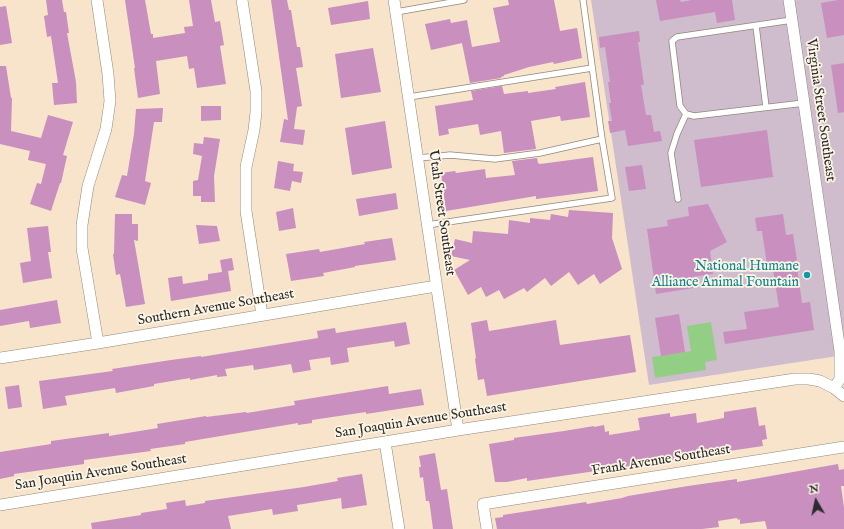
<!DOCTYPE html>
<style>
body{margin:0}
#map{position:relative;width:844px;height:529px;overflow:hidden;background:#f7e4cb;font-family:"IM FELL English",serif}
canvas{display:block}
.north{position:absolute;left:796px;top:481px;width:40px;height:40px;-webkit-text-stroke:3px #fcf5e5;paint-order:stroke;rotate:351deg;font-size:11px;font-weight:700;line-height:16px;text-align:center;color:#2b2b2b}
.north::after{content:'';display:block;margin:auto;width:14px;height:18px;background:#2b2b2b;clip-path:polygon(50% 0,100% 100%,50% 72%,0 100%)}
</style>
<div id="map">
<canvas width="844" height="529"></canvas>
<div class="north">N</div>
</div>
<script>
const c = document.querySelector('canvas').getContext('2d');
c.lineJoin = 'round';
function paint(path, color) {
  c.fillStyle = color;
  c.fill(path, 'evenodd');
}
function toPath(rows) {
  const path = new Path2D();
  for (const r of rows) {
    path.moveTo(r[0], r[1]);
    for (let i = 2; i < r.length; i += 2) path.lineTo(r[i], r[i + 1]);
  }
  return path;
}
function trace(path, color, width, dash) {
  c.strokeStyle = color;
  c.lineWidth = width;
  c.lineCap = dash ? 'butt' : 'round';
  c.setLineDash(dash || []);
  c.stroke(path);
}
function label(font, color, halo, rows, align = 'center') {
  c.font = font + ' "IM FELL English",serif';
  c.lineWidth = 3.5;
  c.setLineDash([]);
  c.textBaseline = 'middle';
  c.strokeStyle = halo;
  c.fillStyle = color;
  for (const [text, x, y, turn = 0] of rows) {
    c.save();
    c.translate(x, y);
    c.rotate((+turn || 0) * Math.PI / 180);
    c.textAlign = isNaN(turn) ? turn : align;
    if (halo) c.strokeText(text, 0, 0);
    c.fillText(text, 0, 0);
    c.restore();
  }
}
paint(toPath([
 [591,0,844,0,844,355,649,385]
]), '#cfbdce');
paint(toPath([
 [711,322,717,360,705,362,706,370,655,378,652,357,691,351,687,326]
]), '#92cf85');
paint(toPath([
 [46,0,62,0,64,12,66,12,69,33,67,33,76,82,77,103,54,105,52,83,58,83,51,36,47,37,44,16,48,15],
 [125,0,145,0,151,34,153,34,153,38,185,33,184,27,193,26,189,0,211,0,215,22,220,21,224,45,220,46,226,84,197,88,194,68,189,69,187,56,156,61,160,94,138,98,134,68,135,68],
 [271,0,287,0,289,10,291,10,297,47,300,47,303,67,296,68,302,106,297,107,294,129,305,130,303,145,280,142,284,119,288,120],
 [508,0,554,0,560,31,577,28,582,58,554,64,553,62,529,67,504,75,504,76,501,77,501,78,470,83,462,43,431,50,425,24,450,19,451,23,467,20,472,47,500,42,493,8,509,5],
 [656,0,680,0,681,2,692,0,732,0,735,20,717,23,715,12,660,21],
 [838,0,844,0,844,35,827,38,821,3],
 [368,1,370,19,331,25,328,8],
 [6,6,12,43,0,45,0,7],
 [639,31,640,42,638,42,644,85,641,85,646,115,651,115,654,132,660,131,662,141,628,146,625,130,610,133,608,121,612,121,609,103,611,103,608,82,610,82,605,47,600,48,599,37],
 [373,48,381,92,341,98,335,54],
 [844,63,844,112,838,113,831,65],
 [0,66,6,66,11,98,12,98,11,131,41,138,48,115,73,122,63,155,67,156,61,183,60,183,51,211,30,204,37,183,41,184,46,164,28,160,30,151,0,144],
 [585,82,590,117,561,121,560,116,531,121,536,149,504,153,501,131,480,135,478,124,448,129,449,134,439,136,435,106,473,100,471,91,502,86,504,94,528,91,528,93,556,89,555,87],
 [201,106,221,106,221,120,201,121],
 [163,108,162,122,154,122,145,181,151,183,145,205,115,197,122,175,127,176,134,134,136,109],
 [385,121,392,168,352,175,345,128],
 [767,130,773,177,701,187,694,140],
 [204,137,220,139,214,176,215,202,201,202,201,196,193,196,193,181,198,180,202,156,193,154,194,143,203,144],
 [593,157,598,191,536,199,536,196,446,211,441,173,455,171,456,173,485,169,486,178,515,175,512,161,537,158,538,163,540,164],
 [278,161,294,164,293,171,303,172,301,183,292,181,290,191,274,188],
 [642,165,646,189,629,191,625,167],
 [396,193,398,209,359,216,356,199],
 [708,204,727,242,710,251,713,274,692,277,693,288,656,294,647,229,668,226,667,220,689,216,688,207],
 [293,208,296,228,279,231,276,212],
 [569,210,613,213,612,238,622,269,600,284,594,274,578,285,569,272,551,286,545,278,527,292,524,288,504,299,499,290,486,297,481,287,468,295,454,270,470,260,451,256,455,239,472,243,473,231,508,234,509,220,530,223,530,218,550,220,551,214,568,217],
 [115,214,132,214,132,224,138,224,138,241,134,240,145,304,126,307,120,274,116,275,113,254,114,254],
 [783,214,786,235,793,234,797,260,796,260,802,303,810,302,814,330,725,344,723,332,747,329,744,312,779,307,772,264,767,265,762,231,757,231,755,218],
 [196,225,217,226,220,241,199,244],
 [48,226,51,252,48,252,52,278,23,283,20,263,31,261,27,228],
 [392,238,396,260,355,266,355,267,323,273,324,276,291,281,286,254,319,249,320,252,365,244,364,242],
 [232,258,234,270,228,271,231,291,171,301,168,278,182,276,183,284,208,280,208,274,222,272,220,260],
 [57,300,61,323,30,328,29,321,0,326,0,310],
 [679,314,685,352,661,356,655,318],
 [487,320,489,331,556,320,560,345,630,335,636,372,487,396,484,379,478,380,475,359,476,358,471,323],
 [406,322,410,344,395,347,394,341,347,348,349,362,331,365,330,357,309,360,311,370,293,373,291,364,254,370,253,365,225,369,227,376,217,377,217,375,190,380,190,378,154,384,154,386,116,393,115,388,65,396,67,405,43,409,39,381,113,371,112,369,171,360,201,356,201,357,318,338,317,331,335,328,336,333],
 [19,385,22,407,8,409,5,387],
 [388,386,389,394,421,389,424,405,366,414,366,412,312,420,312,423,298,425,298,423,185,442,185,444,150,449,151,451,84,460,84,464,14,474,14,476,0,479,0,452,51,444,51,441,109,433,109,436,158,428,157,424,206,416,206,417,246,412,247,413,295,405,294,401],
 [756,407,759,426,765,425,767,439,762,440,763,446,729,451,729,450,678,459,527,481,527,478,507,482,495,482,489,444,514,440,514,438,564,431,594,426,594,427,604,425,605,432,609,431,609,435,640,430,638,418,670,413,670,417,696,413,697,423,724,418,724,412],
 [435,453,441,490,447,489,453,529,433,529,430,506,429,501,426,501,423,477,420,478,419,467,421,467,419,456],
 [838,464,839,470,844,469,844,486,841,486,844,508,844,529,767,529,765,521,740,524,740,519,738,520,737,518,718,521,719,527,702,529,497,529,495,518,503,517,503,515,586,502,587,504,622,498,628,496,688,486,737,479,737,482],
 [362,474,367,505,342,509,341,498,297,505,298,511,273,515,272,509,228,516,231,529,92,529,91,523,141,515,141,513,167,509,166,503,185,500,186,506,205,503,205,501,304,487,338,481,337,478]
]), '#c88fbf');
const lane = toPath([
 [396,12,464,0],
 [792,20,677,37,672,41,680,106,686,114,694,116,804,103],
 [756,26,766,107],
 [409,97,592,68],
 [418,158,450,155,495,159,540,153,602,139,583,0],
 [678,199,671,153,677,134,686,114],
 [427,225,612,198,602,139]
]);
const street = toPath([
 [97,0,108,74,110,101,106,129,88,186,82,225,82,248,98,343],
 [242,0,256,91,256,112,254,130,246,167,246,211,262,315],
 [394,0,458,430],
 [789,0,840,351,840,379,834,388],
 [0,358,98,343,436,286],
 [385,442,399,529],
 [0,505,458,430,795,379,809,379,820,381,834,388,844,396],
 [487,529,483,504,844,447]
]);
trace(lane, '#91887b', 7);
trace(street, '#91887b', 12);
trace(lane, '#fff', 5.5);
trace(street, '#fff', 11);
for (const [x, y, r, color] of [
 [807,275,4,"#0f9aa8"]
]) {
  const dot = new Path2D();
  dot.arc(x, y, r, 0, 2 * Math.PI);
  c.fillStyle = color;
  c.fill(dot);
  trace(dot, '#fcf5e5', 1.5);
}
label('14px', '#2b2b2b', '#fcf5e5', [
 ["Virginia Street Southeast",820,110,82],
 ["Utah Street Southeast",441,213,82],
 ["Southern Avenue Southeast",216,308,-10],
 ["San Joaquin Avenue Southeast",421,421,-9],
 ["Frank Avenue Southeast",661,461,-9],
 ["San Joaquin Avenue Southeast",101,473,-9]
]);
label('14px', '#0d838f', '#fcf5e5', [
 ["National Humane",799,267],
 ["Alliance Animal Fountain",799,283]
], 'right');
</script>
